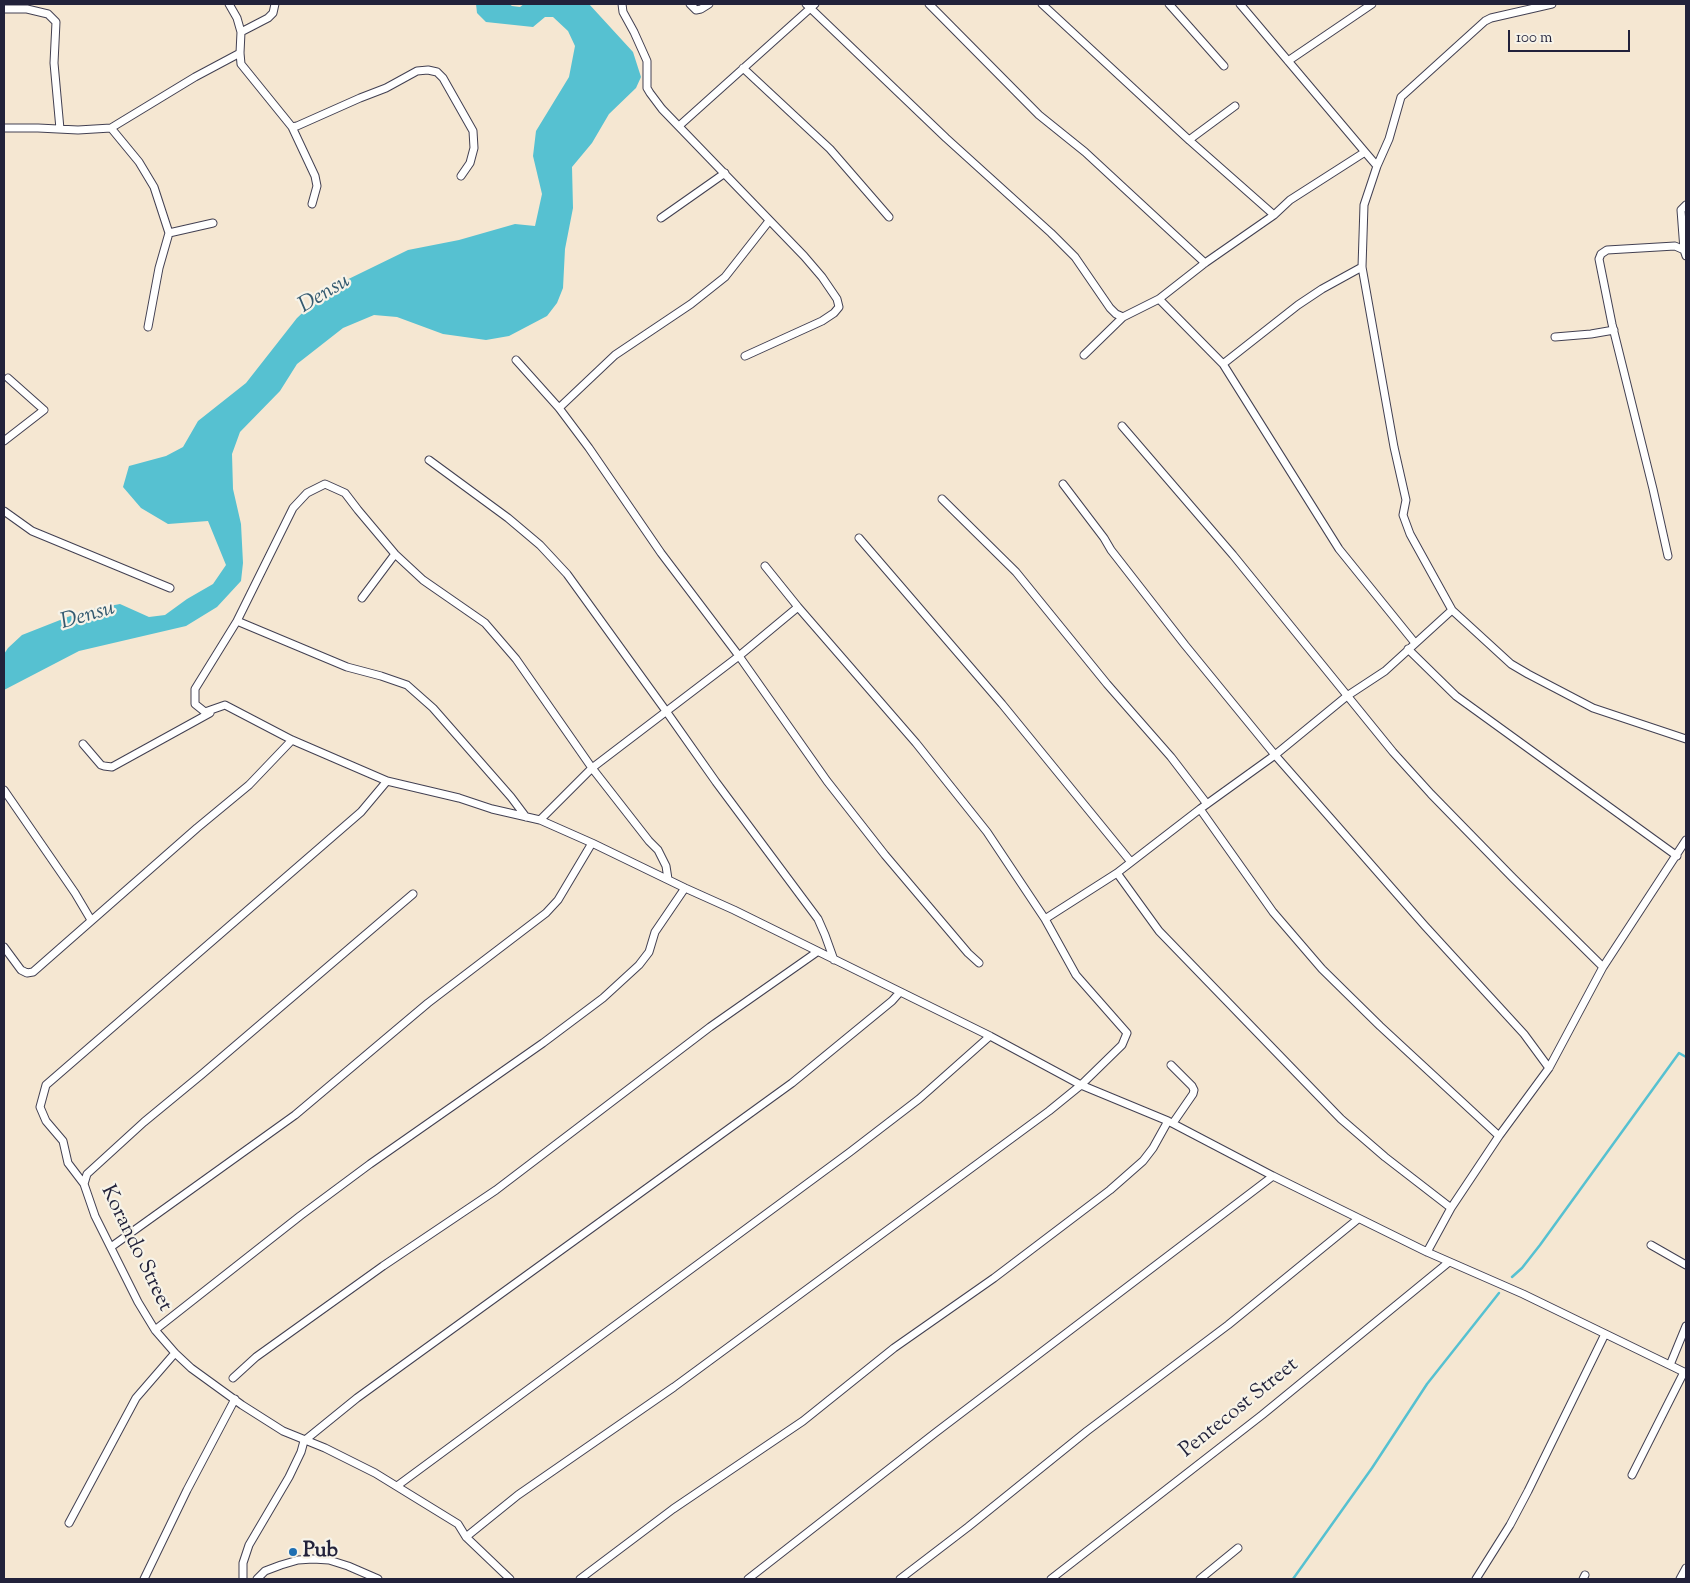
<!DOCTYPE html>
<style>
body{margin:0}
#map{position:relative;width:1690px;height:1583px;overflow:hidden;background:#f5e7d2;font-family:"Sorts Mill Goudy",serif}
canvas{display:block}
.frame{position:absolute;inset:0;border:5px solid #22223b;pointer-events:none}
.scale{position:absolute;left:1508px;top:30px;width:122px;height:22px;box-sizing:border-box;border:2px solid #22223b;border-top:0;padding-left:6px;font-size:15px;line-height:18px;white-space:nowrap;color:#22223b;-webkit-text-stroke:4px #f7f3e8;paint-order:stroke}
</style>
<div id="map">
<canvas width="1690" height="1583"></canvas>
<div class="frame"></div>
<div class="scale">100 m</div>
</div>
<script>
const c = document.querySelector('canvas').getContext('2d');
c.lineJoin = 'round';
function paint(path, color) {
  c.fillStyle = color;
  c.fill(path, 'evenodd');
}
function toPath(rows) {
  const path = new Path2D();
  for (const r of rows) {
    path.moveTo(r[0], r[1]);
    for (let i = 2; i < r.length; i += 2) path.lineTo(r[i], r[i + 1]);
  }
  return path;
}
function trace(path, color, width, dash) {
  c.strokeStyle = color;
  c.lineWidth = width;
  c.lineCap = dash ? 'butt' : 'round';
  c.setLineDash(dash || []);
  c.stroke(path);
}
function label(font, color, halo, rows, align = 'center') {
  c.font = font + ' "Sorts Mill Goudy",serif';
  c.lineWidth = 4.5;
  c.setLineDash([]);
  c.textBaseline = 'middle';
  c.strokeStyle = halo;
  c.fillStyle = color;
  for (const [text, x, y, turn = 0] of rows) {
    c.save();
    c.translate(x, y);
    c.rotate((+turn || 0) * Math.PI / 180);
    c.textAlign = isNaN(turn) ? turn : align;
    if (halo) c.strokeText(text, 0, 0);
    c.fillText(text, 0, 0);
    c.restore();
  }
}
paint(toPath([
 [476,4,509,4,512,6,520,7,524,4,589,4,633,52,641,77,636,88,609,114,592,143,572,167,573,208,565,249,563,288,557,303,547,316,509,336,486,340,443,334,397,317,374,315,343,328,297,364,280,391,240,432,232,454,233,489,241,524,243,563,241,581,217,607,186,626,79,651,4,690,4,654,8,648,22,635,83,611,120,604,149,617,165,615,187,599,213,584,226,565,208,521,168,524,141,508,123,487,129,466,166,456,183,447,198,421,246,383,297,318,328,289,408,250,459,240,515,224,535,226,542,194,533,156,536,131,569,77,575,46,568,31,553,17,545,17,533,27,486,22,477,13]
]), '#56c1d1');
trace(toPath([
 [1512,1277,1522,1268,1540,1245,1679,1053,1686,1057],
 [1293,1579,1372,1468,1427,1384,1499,1293]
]), '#56c1d1', 2.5);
const street = toPath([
 [229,4,237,18,241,32,240,53,241,64,292,127,297,126,360,98,386,88,417,71,428,70,437,72,443,78,473,131,474,148,470,163,461,176],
 [622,4,623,12,634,32,647,61,647,88,650,93,662,109,804,256,822,277,837,299,839,307,834,313,822,321,745,356],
 [690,4,696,10,701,9,709,4],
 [806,4,946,138,1051,233,1075,257,1110,308,1116,314,1123,317,1159,299,1205,263,1274,215,1290,200,1365,152,1377,166],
 [929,4,1039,115,1085,152,1205,263],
 [1042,4,1189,140,1274,215],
 [1169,4,1224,66],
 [1240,4,1365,152],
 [4,9,27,9,48,14,56,22,54,63,60,129],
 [241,32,268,18,273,13,275,4],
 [1288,61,1372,4],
 [743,68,830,149,889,217],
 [679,126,815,4],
 [292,127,315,176,317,186,312,204],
 [4,128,38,128,78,130,111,128,195,77,240,53],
 [111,128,139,162,154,187,169,233,159,268,148,327],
 [1189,140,1235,106],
 [661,218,725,173],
 [169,233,213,223],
 [1684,250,1681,210,1686,205],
 [1159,299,1223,364,1339,549,1415,643],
 [1555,337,1591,334,1614,330],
 [1084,355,1123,317],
 [516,360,559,408,589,448,661,553,739,656,827,781,885,855,968,953,979,963],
 [1223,364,1298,305,1322,289,1362,267],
 [559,408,615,355,691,304,725,277,769,221],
 [1122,426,1233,555,1393,752,1431,794,1513,878,1603,967],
 [4,441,44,410,8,378],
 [429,460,508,518,540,545,567,574,666,711,716,782,818,919,825,935,834,960],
 [1063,484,1104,538,1111,550,1185,645,1275,755,1425,926,1524,1034,1549,1068],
 [942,499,1016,572,1107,684,1171,757,1207,804],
 [4,511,32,531,170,588],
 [859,538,1002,704,1131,862],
 [1668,556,1653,489,1612,324,1599,259,1601,254,1607,250,1675,246,1684,250,1686,256],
 [362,598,395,554],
 [1452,610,1410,534,1403,515,1406,500,1394,447,1362,267,1364,205,1377,166,1389,139,1401,97,1485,21,1491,18,1552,4],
 [237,621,347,667,381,676,407,685,433,708,511,797,526,817],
 [1408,649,1456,696,1677,856],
 [83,744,101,765,104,766,112,767,210,713],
 [4,790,75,893,91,920],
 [1200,809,1273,912,1322,969,1380,1026,1499,1136],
 [540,820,592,768,739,656,798,607],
 [1117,873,1159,931,1341,1119,1385,1157,1451,1208],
 [668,879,666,866,658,850,649,841,592,768,516,659,485,623,423,580,395,554,358,510,345,493,325,484,307,493,293,508,237,621,195,689,195,704,205,712,225,705,292,740,387,781,459,798,492,809,540,820,592,843,685,888,734,910,990,1036,1081,1085,1168,1121,1273,1176,1427,1252,1523,1294,1686,1373],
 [413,894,201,1075,144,1122,87,1174,84,1184,95,1216,138,1302,155,1330,175,1353,191,1368,242,1405,283,1431,325,1448,375,1473,458,1524,466,1537,510,1579],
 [1045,919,1117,873,1200,809,1275,755,1347,696,1385,671,1452,610,1511,664,1528,674,1593,708,1686,739],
 [4,947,21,970,27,973,33,972,197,828,249,785,292,740],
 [1171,1065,1192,1086,1194,1090,1193,1094,1173,1123],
 [84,1184,68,1163,63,1141,46,1121,40,1107,46,1085,361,812,387,781],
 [1651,1245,1686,1265],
 [111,1247,295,1115,428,1003,546,913,558,900,592,843],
 [1427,1252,1451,1208,1499,1136,1549,1068,1603,967,1686,840],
 [155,1330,300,1216,370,1164,543,1043,603,998,639,965,649,952,655,932,685,888],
 [1670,1365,1686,1326],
 [233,1378,256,1357,383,1266,496,1190,710,1027,817,952],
 [1632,1475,1684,1372],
 [397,1486,850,1152,919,1099,990,1036],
 [69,1523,136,1398,175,1353],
 [466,1537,518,1495,674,1387,1049,1111,1081,1085,1122,1045,1127,1033,1076,975,1045,919,987,832,916,743,798,607,765,566],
 [144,1579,187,1490,235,1399],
 [243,1579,243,1563,249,1545,289,1477,301,1452,304,1441,357,1398,792,1083,892,1001,900,992],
 [257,1579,265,1571,281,1565,298,1560,313,1559,329,1560,348,1566,378,1579],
 [580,1579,673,1509,803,1421,894,1348,994,1278,1110,1190,1143,1161,1153,1148,1168,1121],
 [748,1579,935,1433,1273,1176],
 [900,1579,968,1527,1087,1431,1228,1325,1358,1219],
 [1051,1579,1262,1415,1449,1262],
 [1200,1579,1238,1548],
 [1476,1579,1510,1525,1528,1491,1605,1334],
 [1583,1579,1585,1575],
 [1680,1579,1686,1568]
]);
trace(street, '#424052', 9);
trace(street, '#fff', 7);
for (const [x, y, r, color] of [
 [293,1552,5,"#1f6fb2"]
]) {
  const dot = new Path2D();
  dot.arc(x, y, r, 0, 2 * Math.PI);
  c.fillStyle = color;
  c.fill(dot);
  trace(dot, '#f7f3e8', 2);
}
label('21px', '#22223b', '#f7f3e8', [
 ["Korando Street",135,1249,64],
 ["Pentecost Street",1240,1409,-39]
]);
label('bold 21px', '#22223b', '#f7f3e8', [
 ["Pub",303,1552]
], 'left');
label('italic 22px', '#345a70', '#f7f3e8', [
 ["Densu",325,295,-31],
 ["Densu",88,617,-16]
]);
</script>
